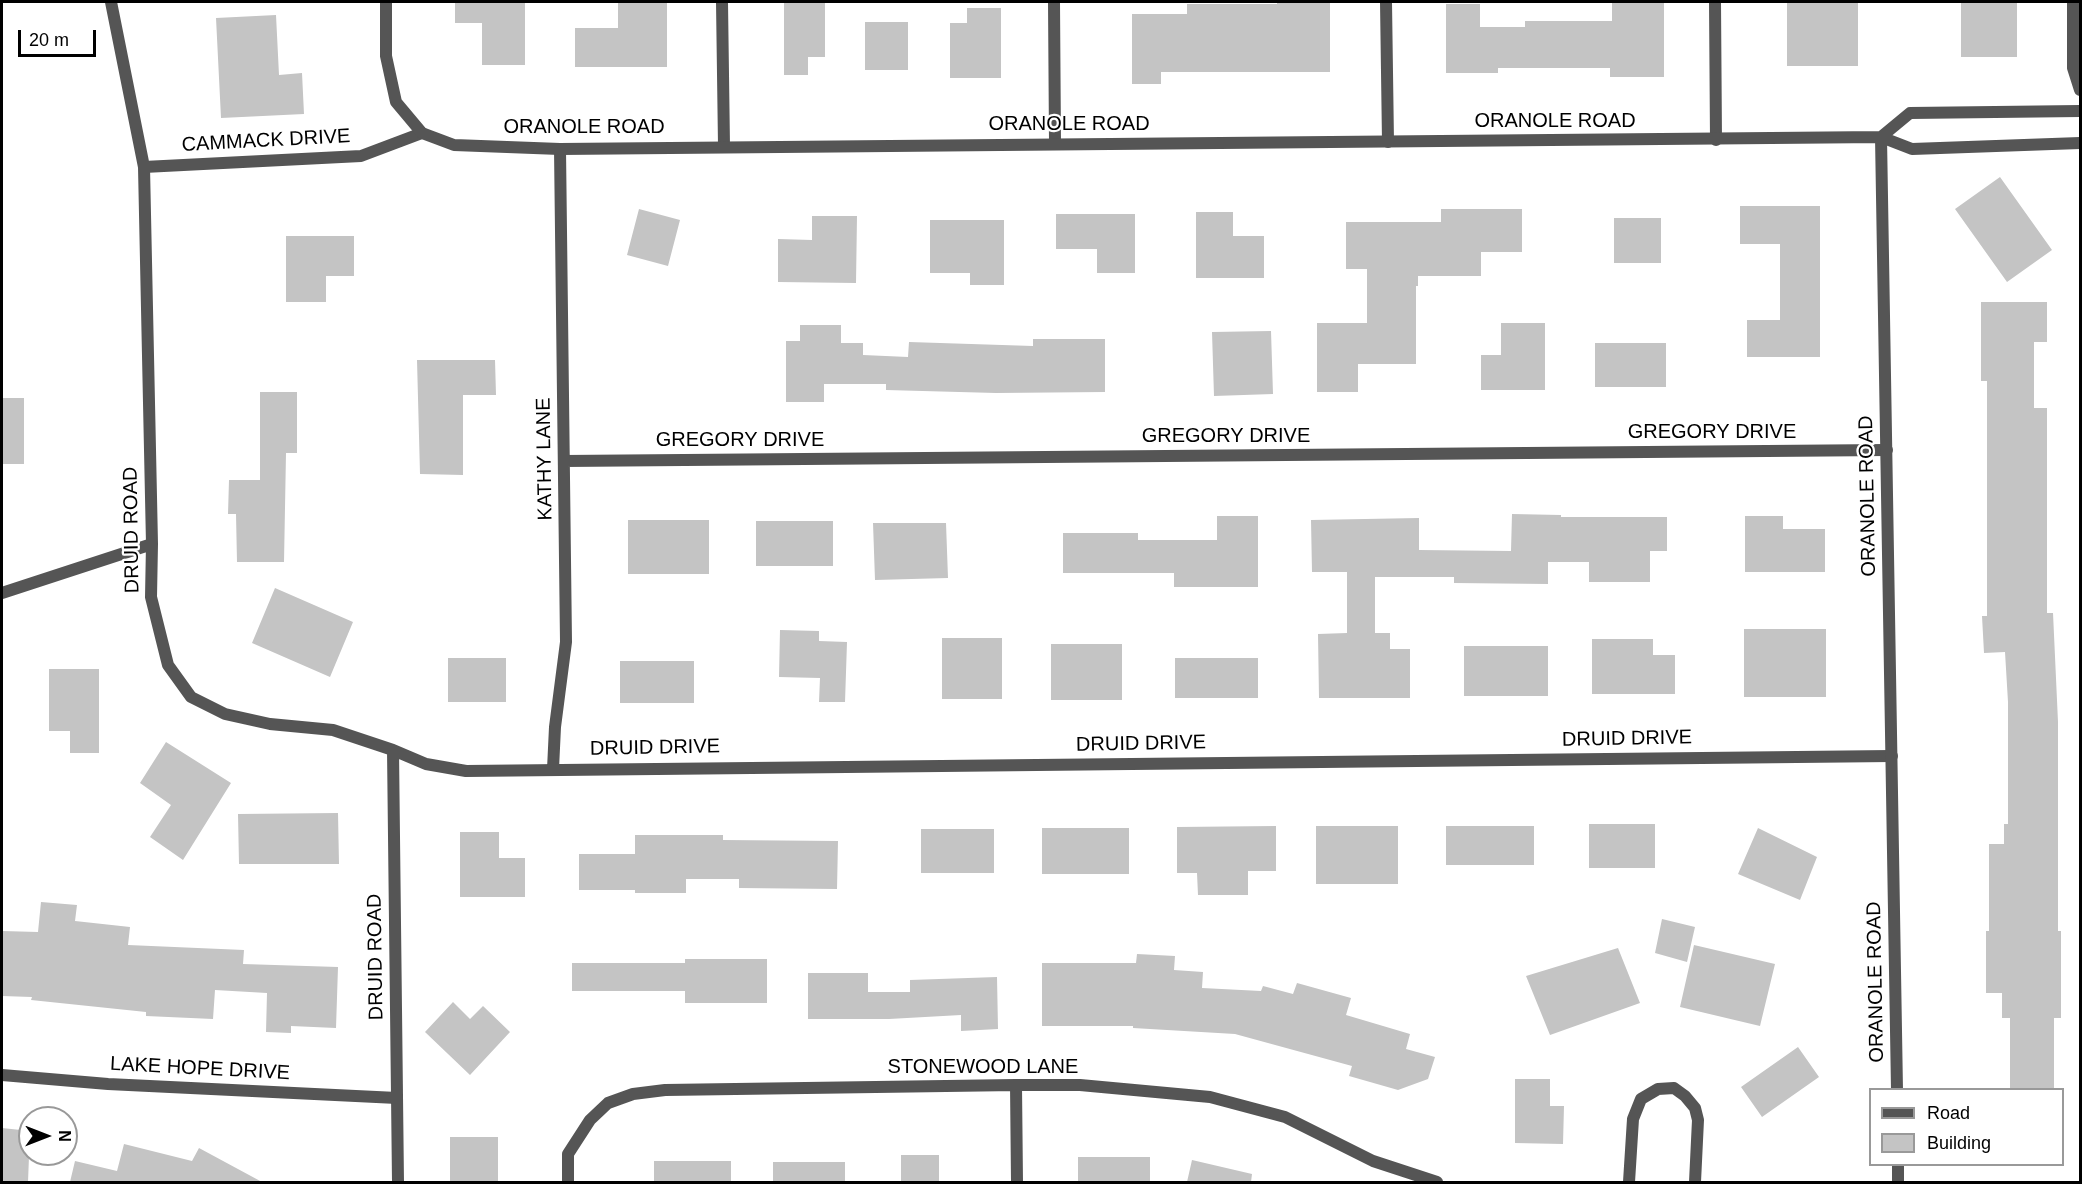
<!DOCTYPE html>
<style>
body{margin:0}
#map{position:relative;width:2082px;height:1184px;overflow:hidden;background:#fff;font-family:Helvetica,sans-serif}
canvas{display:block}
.frame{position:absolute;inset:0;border:3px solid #000;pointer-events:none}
.legend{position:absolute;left:1869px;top:1088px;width:195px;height:78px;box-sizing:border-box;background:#fff;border:2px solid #999;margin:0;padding:8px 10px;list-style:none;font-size:18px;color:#000}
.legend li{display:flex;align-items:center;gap:12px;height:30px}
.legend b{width:30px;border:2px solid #999}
.north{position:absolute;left:18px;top:1106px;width:60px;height:60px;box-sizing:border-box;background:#fff;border:2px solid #999;border-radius:50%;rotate:90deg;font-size:16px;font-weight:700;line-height:24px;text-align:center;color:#000}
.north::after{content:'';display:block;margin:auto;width:21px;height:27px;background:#000;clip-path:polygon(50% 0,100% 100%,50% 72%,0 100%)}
.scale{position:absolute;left:18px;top:30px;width:78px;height:27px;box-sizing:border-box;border:3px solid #000;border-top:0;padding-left:8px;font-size:18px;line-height:21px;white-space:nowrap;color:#000;-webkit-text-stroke:4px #fff;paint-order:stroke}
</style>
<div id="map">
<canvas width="2082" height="1184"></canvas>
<div class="frame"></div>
<ul class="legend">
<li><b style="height:8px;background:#555"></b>Road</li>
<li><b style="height:16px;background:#c4c4c4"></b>Building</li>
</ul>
<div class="north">N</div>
<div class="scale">20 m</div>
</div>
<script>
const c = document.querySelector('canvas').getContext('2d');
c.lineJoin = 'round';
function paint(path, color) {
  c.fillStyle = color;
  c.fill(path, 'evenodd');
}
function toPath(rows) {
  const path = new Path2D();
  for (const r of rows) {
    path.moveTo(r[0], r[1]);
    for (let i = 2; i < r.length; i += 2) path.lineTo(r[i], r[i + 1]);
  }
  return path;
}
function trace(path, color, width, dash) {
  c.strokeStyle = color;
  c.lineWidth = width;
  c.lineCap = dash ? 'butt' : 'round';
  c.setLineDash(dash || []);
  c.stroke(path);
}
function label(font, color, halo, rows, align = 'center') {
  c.font = font + ' Helvetica,sans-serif';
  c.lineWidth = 4.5;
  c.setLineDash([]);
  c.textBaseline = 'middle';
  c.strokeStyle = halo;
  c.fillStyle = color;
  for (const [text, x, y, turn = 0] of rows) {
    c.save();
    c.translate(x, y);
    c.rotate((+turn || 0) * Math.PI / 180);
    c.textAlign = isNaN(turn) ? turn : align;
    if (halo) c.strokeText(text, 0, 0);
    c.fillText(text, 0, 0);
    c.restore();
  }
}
paint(toPath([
 [455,2,525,2,525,65,482,65,482,23,455,23],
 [618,2,667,2,667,67,575,67,575,28,618,28],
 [784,2,825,2,825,57,808,57,808,75,784,75],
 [1277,2,1330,2,1330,72,1161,72,1161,84,1132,84,1132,14,1187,14,1187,4,1277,4],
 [1612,2,1664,2,1664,77,1610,77,1610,68,1498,68,1498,73,1446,73,1446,4,1480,4,1480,27,1525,27,1525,21,1612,21],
 [1787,2,1858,2,1858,66,1787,66],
 [1961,2,2017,2,2017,57,1961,57],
 [967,8,1001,8,1001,78,950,78,950,23,967,23],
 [276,15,279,75,302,73,304,114,221,118,216,18],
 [865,22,908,22,908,70,865,70],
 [2000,177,2052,250,2007,282,1955,209],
 [1740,206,1820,206,1820,357,1747,357,1747,320,1780,320,1780,244,1740,244],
 [639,209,680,220,668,266,627,255],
 [1441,209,1522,209,1522,252,1481,252,1481,276,1418,276,1418,286,1416,286,1416,364,1358,364,1358,392,1317,392,1317,323,1367,323,1367,269,1346,269,1346,222,1441,222],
 [1196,212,1233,212,1233,236,1264,236,1264,278,1196,278],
 [1056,214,1135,214,1135,273,1097,273,1097,249,1056,249],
 [812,216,857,216,856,283,778,282,778,239,812,240],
 [1614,218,1661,218,1661,263,1614,263],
 [930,220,1004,220,1004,285,970,285,970,273,930,273],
 [286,236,354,236,354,276,326,276,326,302,286,302],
 [1981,302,2047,302,2047,342,2034,342,2034,408,2047,408,2047,613,2053,613,2058,722,2058,931,2061,931,2061,1018,2054,1018,2054,1089,2010,1089,2010,1018,2002,1018,2002,993,1986,993,1986,931,1989,931,1989,844,2004,844,2004,824,2008,824,2008,702,2005,652,1984,653,1982,616,1987,616,1987,381,1981,381],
 [1501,323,1545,323,1545,390,1481,390,1481,355,1501,355],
 [800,325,841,325,841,343,863,343,863,355,908,357,909,342,1033,346,1033,339,1105,339,1105,392,996,393,886,390,886,384,824,384,824,402,786,402,786,341,800,341],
 [1271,331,1273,394,1214,396,1212,332],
 [1595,343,1666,343,1666,387,1595,387],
 [417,360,495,360,496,395,463,395,463,475,420,474],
 [260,392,297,392,297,453,286,453,284,562,237,562,236,514,228,514,229,480,260,480],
 [2,398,24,398,24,464,2,464],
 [1512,514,1561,515,1561,517,1667,517,1667,551,1650,551,1650,582,1589,582,1589,562,1548,562,1548,584,1454,583,1454,577,1375,577,1375,633,1390,633,1390,649,1410,649,1410,698,1319,698,1318,634,1347,633,1347,572,1312,572,1311,520,1419,518,1419,550,1511,551],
 [1217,516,1258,516,1258,587,1174,587,1174,573,1063,573,1063,533,1138,533,1138,540,1217,540],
 [1745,516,1783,516,1783,529,1825,529,1825,572,1745,572],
 [628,520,709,520,709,574,628,574],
 [756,521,833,521,833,566,756,566],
 [873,523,946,523,948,578,875,580],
 [275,588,353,622,330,677,252,643],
 [1744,629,1826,629,1826,697,1744,697],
 [780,630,819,631,819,641,847,642,845,702,819,702,820,678,779,677],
 [942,638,1002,638,1002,699,942,699],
 [1592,639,1653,639,1653,655,1675,655,1675,694,1592,694],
 [1051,644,1122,644,1122,700,1051,700],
 [1464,646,1548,646,1548,696,1464,696],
 [448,658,506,658,506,702,448,702],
 [1175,658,1258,658,1258,698,1175,698],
 [620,661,694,661,694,703,620,703],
 [49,669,99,669,99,753,70,753,70,731,49,731],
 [166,742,231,783,183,860,150,837,171,805,140,783],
 [338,813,339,864,239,864,238,814],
 [1589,824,1655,824,1655,868,1589,868],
 [1276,826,1276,871,1248,871,1248,895,1198,895,1197,873,1177,873,1177,827],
 [1316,826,1398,826,1398,884,1316,884],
 [1446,826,1534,826,1534,865,1446,865],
 [1042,828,1129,828,1129,874,1042,874],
 [1758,828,1817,857,1800,900,1738,874],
 [921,829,994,829,994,873,921,873],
 [460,832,499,832,499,858,525,858,525,897,460,897],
 [635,835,723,835,723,840,838,841,837,889,739,888,739,879,686,879,686,893,635,893,635,890,579,890,579,854,635,854],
 [41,902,77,905,75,921,130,927,128,945,244,950,243,964,338,967,336,1028,291,1026,291,1033,266,1032,267,993,215,990,213,1019,146,1016,146,1012,31,1000,32,997,2,996,2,931,38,932],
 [1662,919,1695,927,1687,962,1655,953],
 [1694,945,1775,964,1760,1026,1680,1007],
 [1618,948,1640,1003,1550,1035,1526,976],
 [1137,954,1175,956,1174,970,1203,972,1202,988,1261,991,1263,986,1293,994,1297,983,1351,998,1346,1015,1410,1034,1406,1049,1435,1057,1428,1079,1398,1090,1349,1076,1352,1066,1235,1034,1133,1028,1133,1026,1042,1026,1042,963,1136,963],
 [685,959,767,959,767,1003,685,1003,685,991,572,991,572,963,685,963],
 [808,973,868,973,868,992,910,992,910,980,997,977,998,1029,961,1031,961,1015,889,1019,808,1019],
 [453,1002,470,1019,483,1006,510,1032,470,1075,425,1032],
 [1798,1047,1819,1077,1762,1117,1741,1087],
 [1515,1079,1550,1079,1550,1106,1564,1106,1563,1144,1515,1143],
 [2,1128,30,1131,28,1182,2,1182],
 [450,1137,498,1137,498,1182,450,1182],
 [124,1144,192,1161,199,1148,262,1182,70,1182,75,1161,117,1171],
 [901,1155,939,1155,939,1182,901,1182],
 [1078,1157,1150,1157,1150,1182,1078,1182],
 [1192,1160,1252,1174,1251,1182,1187,1182],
 [654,1161,731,1161,731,1182,654,1182],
 [773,1162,845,1162,845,1182,773,1182]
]), '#c4c4c4');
trace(toPath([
 [111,2,144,167,152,544,151,597,168,665,191,697,225,714,270,724,333,730,393,750,426,764,466,771,1892,756],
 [722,2,724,146],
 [1054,2,1055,143],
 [1386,2,1388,142],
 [1715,2,1716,140],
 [2073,2,2073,68,2080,90],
 [144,167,361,156,422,133],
 [564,461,1887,450],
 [2,593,152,544],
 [393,750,398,1182],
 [553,769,555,727,566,642,560,149],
 [2,1075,108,1084,397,1098],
 [1016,1085,1017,1182],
 [568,1182,568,1154,590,1120,608,1103,633,1094,665,1090,1016,1085,1080,1085,1210,1097,1285,1117,1373,1161,1437,1182],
 [1629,1182,1633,1119,1641,1099,1658,1089,1674,1088,1685,1096,1695,1108,1698,1120,1695,1182]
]), '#555', 12);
trace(toPath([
 [386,2,386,56,396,102,422,133,454,145,560,149,1881,137,1912,149,2080,143],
 [1881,137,1897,1090],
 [1881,137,1910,113,2080,111],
 [1898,1164,1898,1182]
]), '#555', 12);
label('20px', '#000', '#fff', [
 ["ORANOLE ROAD",1555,121],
 ["ORANOLE ROAD",1069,124],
 ["ORANOLE ROAD",584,127],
 ["CAMMACK DRIVE",266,141,-3],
 ["GREGORY DRIVE",1712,432],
 ["GREGORY DRIVE",1226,436],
 ["GREGORY DRIVE",740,440],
 ["KATHY LANE",545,459,-91],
 ["ORANOLE ROAD",1868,496,-91],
 ["DRUID ROAD",132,530,-91],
 ["DRUID DRIVE",1627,739,-1],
 ["DRUID DRIVE",1141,744,-1],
 ["DRUID DRIVE",655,748,-1],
 ["DRUID ROAD",376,957,-91],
 ["ORANOLE ROAD",1876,982,-91],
 ["STONEWOOD LANE",983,1067],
 ["LAKE HOPE DRIVE",200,1069,3]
]);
</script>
